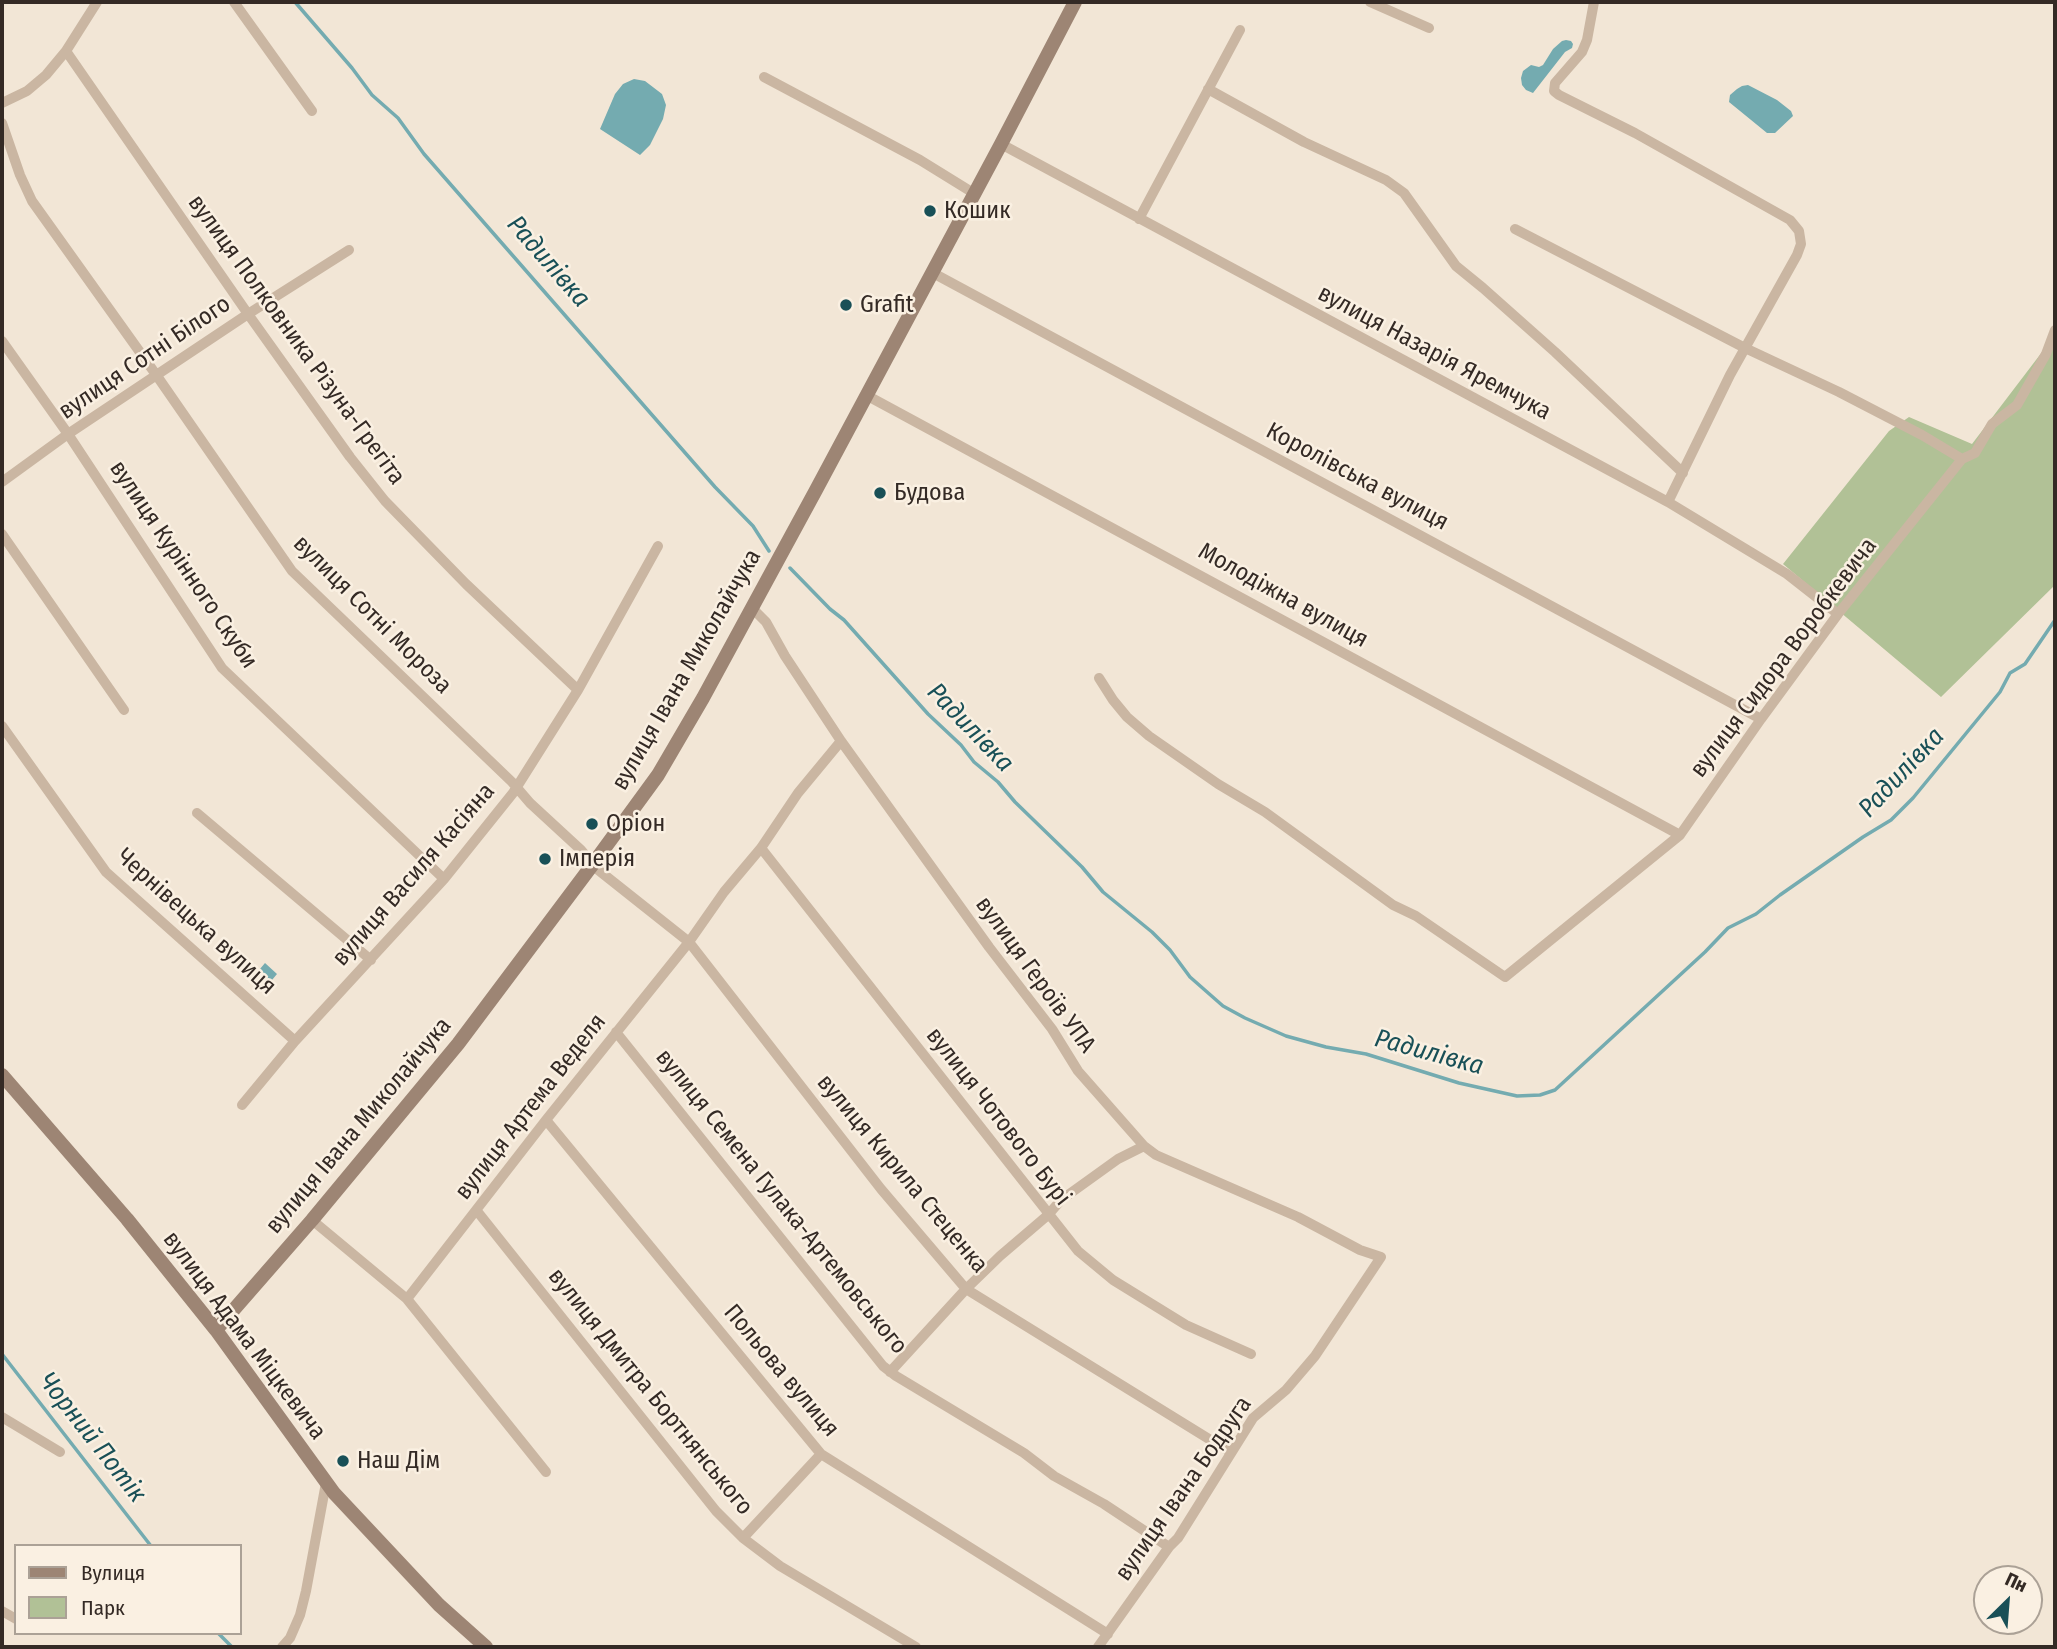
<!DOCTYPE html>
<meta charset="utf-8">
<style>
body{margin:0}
#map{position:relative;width:2057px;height:1649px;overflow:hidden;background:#f2e6d6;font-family:"Fira Sans Condensed",sans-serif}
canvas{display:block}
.frame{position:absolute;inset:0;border:4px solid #342a25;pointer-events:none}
.legend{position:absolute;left:14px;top:1544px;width:228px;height:91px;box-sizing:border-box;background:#faf0e2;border:2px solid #aba196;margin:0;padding:9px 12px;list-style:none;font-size:21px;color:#342a25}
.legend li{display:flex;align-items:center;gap:14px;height:35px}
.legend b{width:35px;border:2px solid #aba196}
.north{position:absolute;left:1973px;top:1565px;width:70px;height:70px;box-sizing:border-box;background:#faf0e2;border:2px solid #aba196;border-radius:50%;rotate:25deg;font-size:19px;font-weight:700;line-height:28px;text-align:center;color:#342a25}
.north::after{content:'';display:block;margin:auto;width:24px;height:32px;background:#195057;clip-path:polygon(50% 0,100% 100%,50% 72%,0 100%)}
</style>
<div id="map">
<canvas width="2057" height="1649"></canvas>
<div class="frame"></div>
<ul class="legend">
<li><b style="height:9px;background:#9d8574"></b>Вулиця</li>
<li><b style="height:19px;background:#b1c196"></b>Парк</li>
</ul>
<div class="north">Пн</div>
</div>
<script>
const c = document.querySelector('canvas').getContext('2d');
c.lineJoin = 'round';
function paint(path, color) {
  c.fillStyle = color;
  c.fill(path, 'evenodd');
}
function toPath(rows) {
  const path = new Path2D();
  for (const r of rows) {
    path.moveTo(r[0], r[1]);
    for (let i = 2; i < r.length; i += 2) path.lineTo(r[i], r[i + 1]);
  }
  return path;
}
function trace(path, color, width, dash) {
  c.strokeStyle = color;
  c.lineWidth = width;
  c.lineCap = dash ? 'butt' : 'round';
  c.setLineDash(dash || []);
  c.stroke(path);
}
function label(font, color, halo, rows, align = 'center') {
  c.font = font + ' "Fira Sans Condensed",sans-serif';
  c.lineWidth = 5;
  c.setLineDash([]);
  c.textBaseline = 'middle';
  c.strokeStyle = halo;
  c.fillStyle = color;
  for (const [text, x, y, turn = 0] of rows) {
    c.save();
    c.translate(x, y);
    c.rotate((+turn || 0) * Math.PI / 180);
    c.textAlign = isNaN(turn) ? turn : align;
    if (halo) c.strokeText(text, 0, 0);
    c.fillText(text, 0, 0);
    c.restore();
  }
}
paint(toPath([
 [2055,335,2055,585,1941,697,1783,564,1889,431,1909,417,1972,444]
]), '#b1c196');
paint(toPath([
 [1566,40,1571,41,1573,44,1572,48,1565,52,1533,93,1526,90,1522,85,1521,78,1523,71,1531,65,1539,67,1543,65,1553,49,1562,41],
 [634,79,645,81,662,94,666,105,663,119,650,145,640,155,600,129,615,94,623,84],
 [1748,85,1777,100,1791,111,1793,116,1775,133,1767,133,1729,102,1730,95,1737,89,1742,86],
 [265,963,277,974,267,986,260,977,254,976]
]), '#74abb0');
trace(toPath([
 [295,2,352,68,372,95,398,118,424,154,715,487,753,526,769,551],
 [790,568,830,609,844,620,928,714,961,745,974,762,998,782,1015,802,1082,867,1103,892,1152,932,1170,950,1190,977,1223,1006,1245,1018,1286,1036,1326,1047,1366,1054,1459,1083,1517,1096,1540,1095,1555,1090,1705,952,1728,928,1756,914,1780,895,1863,837,1891,820,1913,798,2000,692,2010,673,2025,664,2055,620],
 [2,1354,151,1546],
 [218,1633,232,1647]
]), '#74abb0', 3.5);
trace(toPath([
 [234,2,312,111],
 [1370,2,1429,28],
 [1594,2,1587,40,1582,52,1555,83,1554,91,1559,95,1635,133,1790,220,1799,231,1801,244,1797,255,1730,375,1668,502],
 [66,51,248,314,350,457,385,501,466,584,578,690],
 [764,77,920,160,975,194],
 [1208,89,1304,142,1386,180,1404,193,1456,266,1483,288,1555,352,1683,473],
 [2,103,27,91,46,75,66,51,97,2],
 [2,123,20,175,32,201,157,376,292,571,512,782,530,803,581,850,597,869,689,942,881,1189,966,1289,1230,1452],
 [1001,144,1668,502,1787,574,1838,614],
 [1139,219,1240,30],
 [1515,229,1745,348,1839,392,1922,435,1962,459],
 [933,273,1761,719],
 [2,341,68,434,222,668,444,879],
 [866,395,1680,835],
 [2,482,68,434,248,314,349,250],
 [2,534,124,710],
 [751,607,766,622,785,656,841,741,989,947,1052,1029,1078,1071,1144,1146,1156,1155,1298,1217,1360,1250,1381,1257,1315,1356,1286,1390,1253,1418,1178,1538,1169,1547,1098,1647],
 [1099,678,1113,700,1127,717,1149,736,1218,784,1265,812,1393,905,1416,916,1505,977,1680,835,1761,719,1838,614,1962,459,1975,453,1992,424,2017,405,2046,354,2055,330],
 [2,726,106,872,295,1041],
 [197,813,371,960],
 [761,848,1078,1251,1113,1280,1186,1325,1251,1354],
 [616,1032,883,1366,896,1376,1024,1453,1054,1476,1104,1504,1169,1547],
 [242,1105,295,1041,444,879,513,793,578,690,658,546],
 [546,1120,821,1454,1108,1634],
 [477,1211,716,1511,743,1538,780,1566,916,1647],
 [312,1220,407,1299,546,1472],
 [407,1299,546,1120,689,942,724,892,761,848,798,793,841,741],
 [890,1372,966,1289,1000,1256,1048,1215,1061,1200,1118,1159,1144,1146],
 [2,1417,60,1452],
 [743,1538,821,1454],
 [2,1611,16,1619],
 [282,1647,290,1638,300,1615,306,1591,326,1483]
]), '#cab6a2', 10);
trace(toPath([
 [2,1075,127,1219,216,1330,334,1493,439,1605,486,1647],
 [216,1330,312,1220,458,1044,593,864,658,775,703,698,816,490,1001,144,1075,2]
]), '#9d8574', 14);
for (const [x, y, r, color] of [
 [930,211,7,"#195057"],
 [846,305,7,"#195057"],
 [880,493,7,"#195057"],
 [592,824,7,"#195057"],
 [545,859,7,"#195057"],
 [343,1461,7,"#195057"]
]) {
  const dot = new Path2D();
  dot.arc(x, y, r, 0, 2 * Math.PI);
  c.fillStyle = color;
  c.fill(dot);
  trace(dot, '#faf0e2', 2.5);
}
label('24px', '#342a25', '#faf0e2', [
 ["Кошик",944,211],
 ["Grafit",860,305],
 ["Будова",894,493],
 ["Оріон",606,824],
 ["Імперія",559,859],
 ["Наш Дім",357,1461]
], 'left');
label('24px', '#342a25', '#faf0e2', [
 ["вулиця Полковника Різуна-Грегіта",296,340,54],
 ["вулиця Назарія Яремчука",1434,353,28],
 ["вулиця Сотні Білого",145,358,-34],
 ["Королівська вулиця",1357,477,28],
 ["вулиця Курінного Скуби",183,565,56],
 ["Молодіжна вулиця",1283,596,29],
 ["вулиця Сотні Мороза",372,615,45],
 ["вулиця Сидора Воробкевича",1784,658,-53],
 ["вулиця Івана Миколайчука",687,670,-60],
 ["вулиця Василя Касіяна",414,875,-49],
 ["Чернівецька вулиця",196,922,42],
 ["вулиця Героїв УПА",1035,975,54],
 ["вулиця Артема Веделя",531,1107,-52],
 ["вулиця Чотового Бурі",998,1117,52],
 ["вулиця Івана Миколайчука",359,1126,-50],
 ["вулиця Кирила Стеценка",902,1174,50],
 ["вулиця Семена Гулака-Артемовського",781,1202,51],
 ["вулиця Адама Міцкевича",244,1336,53],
 ["Польова вулиця",781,1371,50],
 ["вулиця Дмитра Бортнянського",650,1392,51],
 ["вулиця Івана Бодруга",1184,1489,-55]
]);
label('italic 26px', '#195057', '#faf0e2', [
 ["Радилівка",548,262,49],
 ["Радилівка",970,728,46],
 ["Радилівка",1902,773,-47],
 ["Радилівка",1429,1053,15],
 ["Чорний Потік",92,1438,52]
]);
</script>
